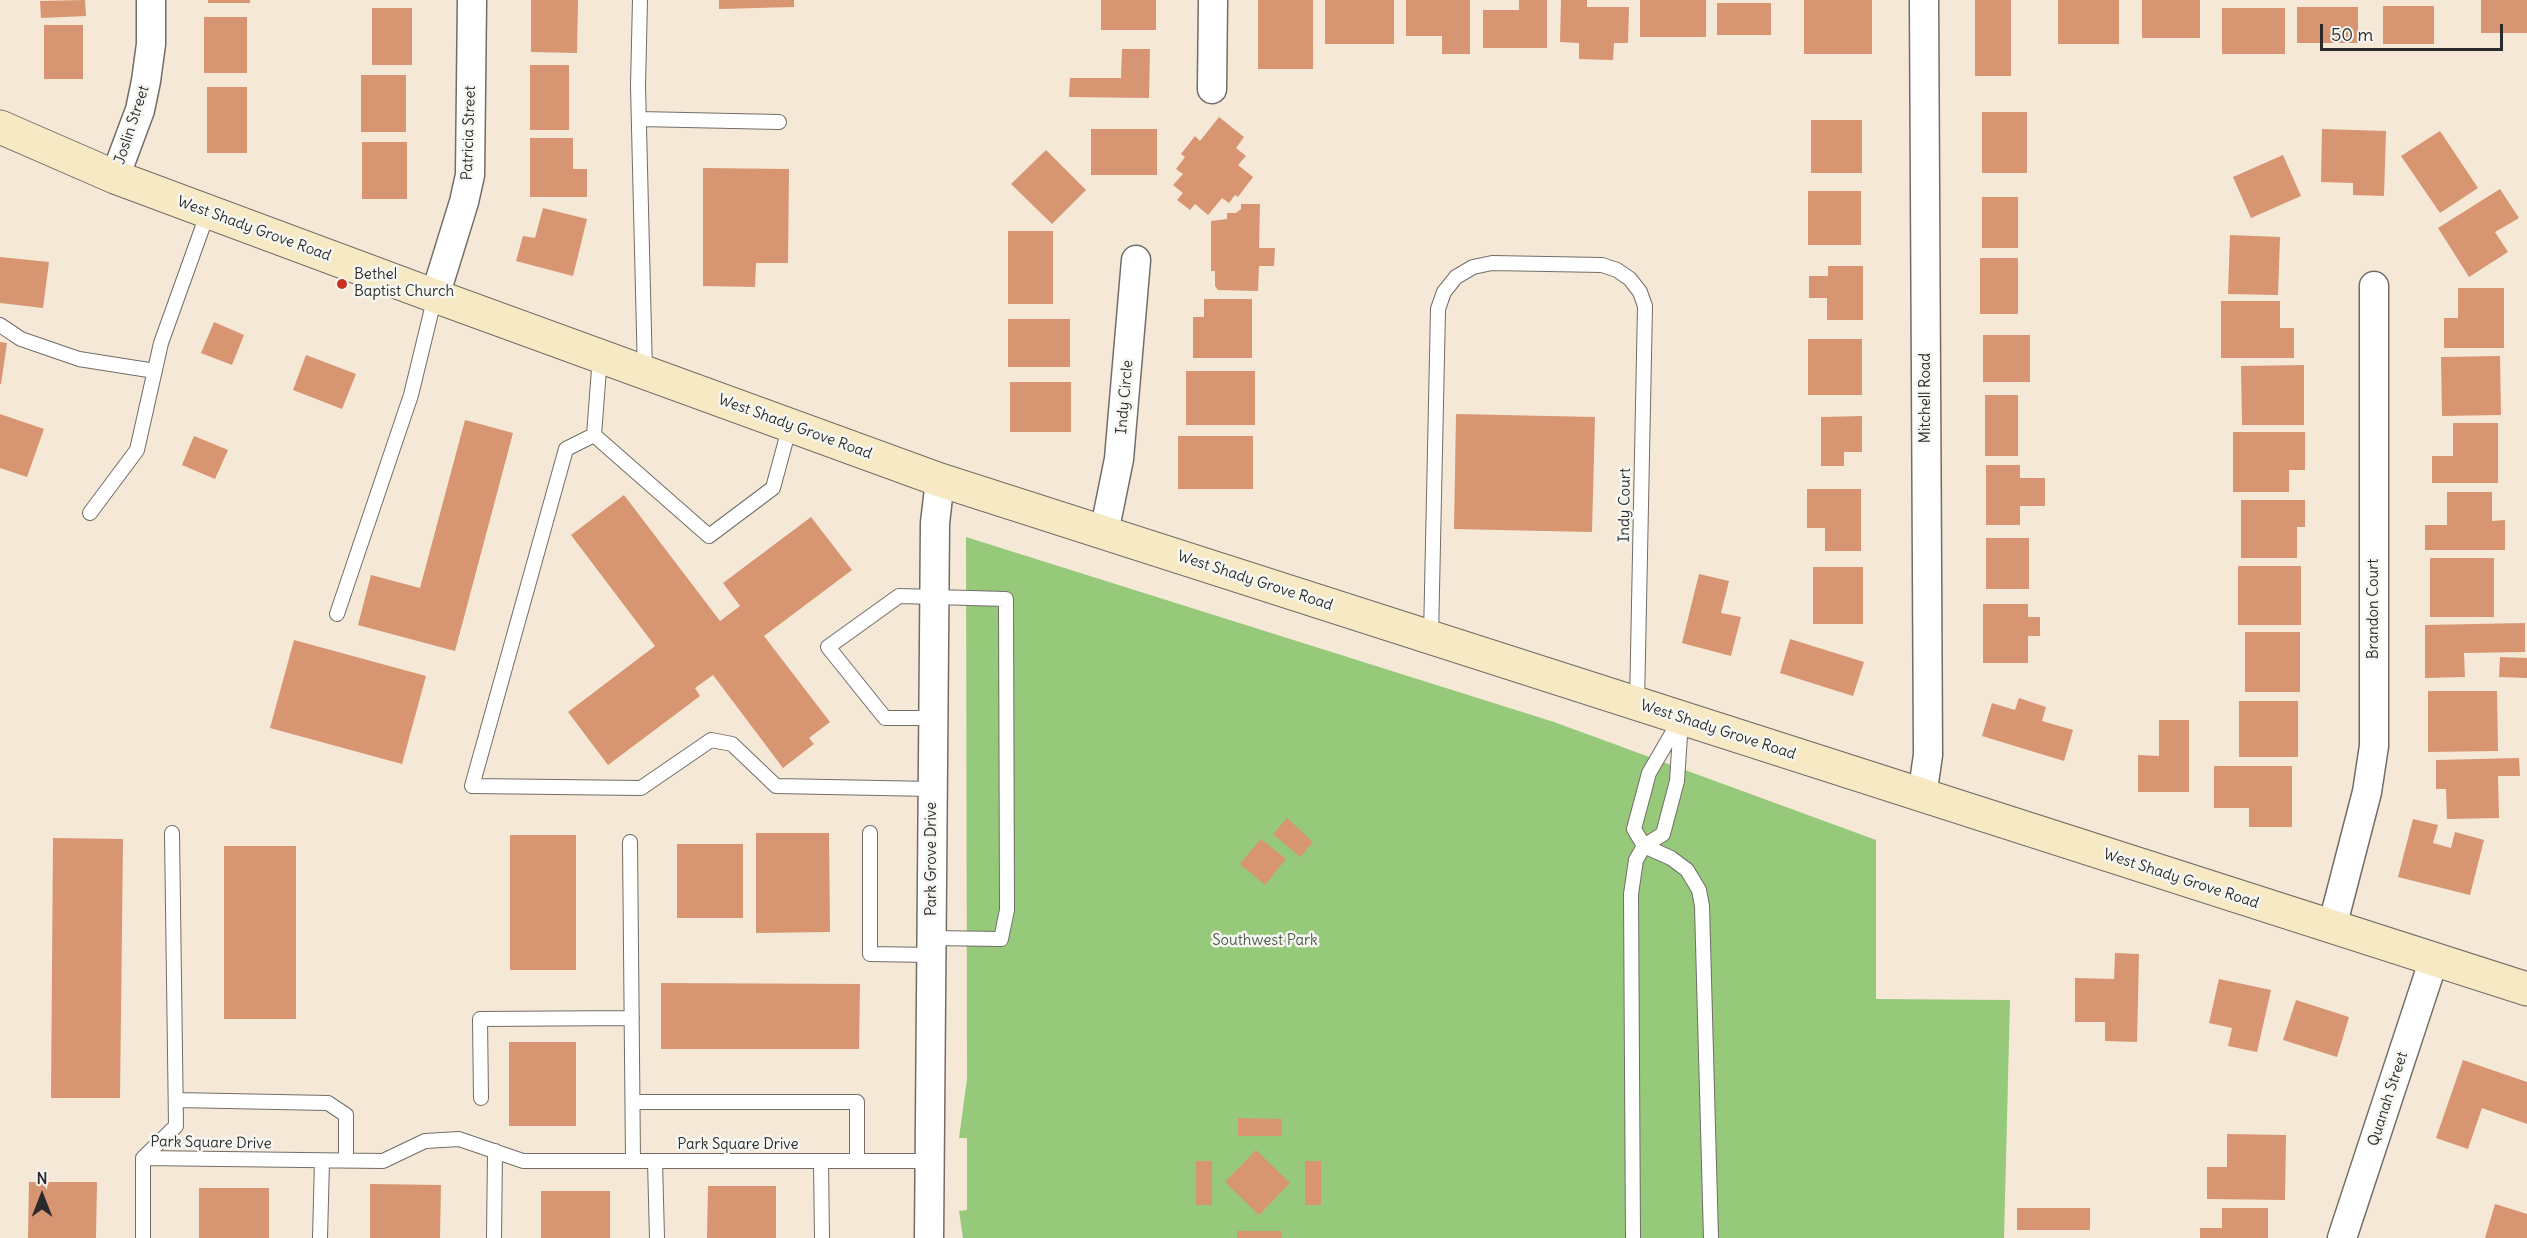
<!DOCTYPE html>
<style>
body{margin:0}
#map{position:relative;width:2527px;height:1238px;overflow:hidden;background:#f5e8d7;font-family:Delius,sans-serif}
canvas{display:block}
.north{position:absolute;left:12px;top:1166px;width:60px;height:60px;-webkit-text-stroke:4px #f6f6f2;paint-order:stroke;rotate:0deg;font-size:16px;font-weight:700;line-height:24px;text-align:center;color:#2b2b2b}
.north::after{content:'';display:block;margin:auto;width:21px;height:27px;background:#2b2b2b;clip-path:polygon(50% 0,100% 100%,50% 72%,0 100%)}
.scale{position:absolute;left:2320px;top:24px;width:183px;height:27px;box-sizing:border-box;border:3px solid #2b2b2b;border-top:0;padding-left:8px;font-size:18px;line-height:21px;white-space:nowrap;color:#2b2b2b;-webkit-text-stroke:4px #f6f6f2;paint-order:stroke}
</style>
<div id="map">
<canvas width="2527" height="1238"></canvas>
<div class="north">N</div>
<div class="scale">50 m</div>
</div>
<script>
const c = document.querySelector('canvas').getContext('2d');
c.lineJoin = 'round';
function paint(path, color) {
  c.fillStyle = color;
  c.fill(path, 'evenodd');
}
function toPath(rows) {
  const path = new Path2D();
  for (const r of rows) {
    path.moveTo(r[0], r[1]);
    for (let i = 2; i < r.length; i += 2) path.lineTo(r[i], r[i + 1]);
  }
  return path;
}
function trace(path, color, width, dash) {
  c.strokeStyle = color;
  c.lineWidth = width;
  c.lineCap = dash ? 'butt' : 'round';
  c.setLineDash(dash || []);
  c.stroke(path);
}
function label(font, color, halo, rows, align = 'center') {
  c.font = font + ' Delius,sans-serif';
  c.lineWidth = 5;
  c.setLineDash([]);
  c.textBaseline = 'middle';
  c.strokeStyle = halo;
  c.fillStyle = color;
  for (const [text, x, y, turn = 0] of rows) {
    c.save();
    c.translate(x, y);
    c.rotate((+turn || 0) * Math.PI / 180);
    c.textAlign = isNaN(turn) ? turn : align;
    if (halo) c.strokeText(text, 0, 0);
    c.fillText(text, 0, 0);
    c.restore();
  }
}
paint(toPath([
 [966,537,1554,722,1876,840,1876,999,2010,1000,2004,1238,963,1238,959,1211,967,1210,967,1138,959,1138,967,1079]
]), '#97c97a');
paint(toPath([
 [85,0,86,16,41,18,40,1],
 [208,0,250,0,250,3,208,3],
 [531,0,578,0,577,53,531,52],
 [719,0,794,0,794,7,719,9],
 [1101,0,1156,0,1156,30,1101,30],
 [1258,0,1313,0,1313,69,1258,69],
 [1325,0,1394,0,1394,44,1325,44],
 [1406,0,1470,0,1470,54,1442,54,1442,36,1406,36],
 [1519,0,1547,0,1547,48,1483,48,1483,10,1519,10],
 [1561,0,1587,0,1587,7,1629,7,1628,43,1614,43,1613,60,1579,59,1579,43,1560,42],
 [1640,0,1706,0,1706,37,1640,37],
 [1804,0,1872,0,1872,54,1804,54],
 [1975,0,2011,0,2011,76,1975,76],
 [2058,0,2119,0,2119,44,2058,44],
 [2142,0,2200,0,2200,38,2142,38],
 [2481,0,2527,0,2527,33,2481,33],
 [1717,3,1771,3,1771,35,1717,35],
 [2383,6,2434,6,2434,44,2383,44],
 [2297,7,2358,7,2358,43,2297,43],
 [372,8,412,8,412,65,372,65],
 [2222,8,2285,8,2285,54,2222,54],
 [204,17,247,17,247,73,204,73],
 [44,25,83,25,83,79,44,79],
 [1122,49,1150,49,1149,98,1069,97,1070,78,1121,78],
 [530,65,569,65,569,130,530,130],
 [361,75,406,75,406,132,361,132],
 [207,87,247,87,247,153,207,153],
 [1982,112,2027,112,2027,173,1982,173],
 [1219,117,1244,137,1236,148,1246,156,1238,165,1253,177,1238,197,1235,195,1229,203,1222,198,1208,215,1195,204,1190,210,1177,200,1183,193,1173,185,1183,174,1176,169,1185,157,1181,154,1195,136,1200,141],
 [1811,120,1862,120,1862,173,1811,173],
 [1091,129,1157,129,1157,175,1091,175],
 [2322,129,2386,131,2384,196,2353,195,2353,183,2321,182],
 [2440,131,2478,188,2440,213,2401,156],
 [530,138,573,138,573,169,587,169,587,197,530,197],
 [362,142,407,142,407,199,362,199],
 [1046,150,1086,190,1052,224,1011,184],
 [2283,155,2301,196,2251,218,2233,177],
 [703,168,789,169,788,263,756,263,755,287,703,286],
 [2500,189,2519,218,2495,232,2508,252,2469,277,2438,228],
 [1808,191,1861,191,1861,245,1808,245],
 [1982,197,2018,197,2018,248,1982,248],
 [1241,204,1260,204,1259,248,1275,248,1274,266,1259,266,1258,291,1218,290,1215,286,1215,271,1211,271,1211,221,1227,219,1227,213,1236,213,1241,209],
 [543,208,587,219,573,276,516,261,523,236,535,238],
 [1008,231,1053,231,1053,304,1008,304],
 [2230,235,2280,237,2278,295,2228,294],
 [0,257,49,262,43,308,0,303],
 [1980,258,2018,258,2018,314,1980,314],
 [1828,266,1863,266,1863,320,1827,320,1827,298,1809,298,1809,276,1828,276],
 [2458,288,2504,288,2504,348,2444,348,2444,318,2458,318],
 [1204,299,1252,299,1252,358,1193,358,1193,317,1204,317],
 [2221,301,2280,301,2280,328,2294,328,2294,358,2221,358],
 [1008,319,1070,319,1070,367,1008,367],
 [214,322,244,335,232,365,201,353],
 [1983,335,2030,335,2030,382,1983,382],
 [1808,339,1862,339,1862,395,1808,395],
 [0,342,7,343,1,384,0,384],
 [306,355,356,374,342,409,293,390],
 [2500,356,2501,415,2442,416,2441,357],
 [2304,365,2304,425,2242,425,2241,366],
 [1186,371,1255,371,1255,425,1186,425],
 [1010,382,1071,382,1071,432,1010,432],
 [1985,395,2018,395,2018,456,1985,456],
 [0,414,44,429,27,477,0,468],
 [1456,414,1595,417,1592,532,1454,529],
 [1862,416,1862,452,1844,452,1844,466,1821,466,1821,417],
 [465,420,513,433,455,651,358,625,371,575,420,588],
 [2453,423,2498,423,2498,483,2432,483,2432,456,2453,456],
 [2233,432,2305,432,2305,470,2289,470,2289,492,2233,492],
 [194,436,228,450,215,479,182,465],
 [1178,436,1253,436,1253,489,1178,489],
 [1986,465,2020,465,2020,478,2045,478,2045,506,2020,506,2020,525,1986,525],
 [1807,489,1861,489,1861,551,1825,551,1825,528,1807,528],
 [2447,492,2492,492,2492,521,2505,520,2505,550,2425,550,2425,525,2447,525],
 [624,495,720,621,740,606,723,583,811,517,852,570,764,636,830,722,809,738,814,744,783,768,713,675,695,688,700,696,608,765,568,712,655,646,571,535],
 [2241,500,2305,500,2305,527,2297,527,2297,558,2241,558],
 [1986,538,2029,538,2029,589,1986,589],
 [2430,558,2494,558,2494,617,2430,617],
 [2238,566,2301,566,2301,625,2238,625],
 [1813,567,1863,567,1863,624,1813,624],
 [1699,574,1729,581,1721,613,1741,617,1731,656,1682,643],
 [1983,604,2028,604,2028,617,2040,617,2040,636,2028,636,2028,663,1983,663],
 [2525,623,2525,652,2464,653,2465,677,2425,678,2425,625],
 [2245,632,2300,632,2300,692,2245,692],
 [1790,639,1864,662,1853,696,1780,673],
 [294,640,426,676,402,764,270,728],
 [2500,657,2527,658,2527,678,2499,677],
 [2428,691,2497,691,2498,751,2428,752],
 [2019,698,2046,707,2042,721,2073,730,2064,761,1982,736,1992,703,2015,710],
 [2239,701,2298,701,2298,757,2239,757],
 [2159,720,2189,720,2189,792,2138,792,2138,755,2159,756],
 [2519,758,2520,776,2498,776,2499,818,2447,819,2446,789,2436,789,2436,760],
 [2214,766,2292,766,2292,827,2249,827,2249,808,2214,808],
 [1287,818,1313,842,1300,857,1273,834],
 [2413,819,2438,825,2433,843,2451,848,2455,832,2484,840,2470,895,2398,877],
 [756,833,829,833,830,932,756,933],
 [510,835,576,835,576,970,510,970],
 [53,838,123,839,120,1098,51,1098],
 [1261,839,1286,859,1265,885,1240,864],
 [677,844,743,844,743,918,677,918],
 [224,846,296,846,296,1019,224,1019],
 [2115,953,2139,954,2137,1042,2105,1041,2105,1022,2075,1022,2075,978,2114,979],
 [2219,979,2271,990,2257,1052,2228,1046,2232,1028,2209,1023],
 [661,983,860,984,859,1049,661,1049],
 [2296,1000,2349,1017,2337,1057,2283,1040],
 [509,1042,576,1042,576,1126,509,1126],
 [2463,1060,2527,1082,2527,1124,2482,1108,2468,1149,2436,1138],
 [1238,1118,1282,1119,1282,1136,1238,1136],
 [2227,1134,2286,1135,2285,1200,2207,1199,2207,1167,2227,1167],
 [1256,1150,1290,1183,1259,1215,1225,1182],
 [1196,1161,1212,1161,1212,1205,1196,1205],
 [1305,1161,1321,1161,1321,1205,1305,1205],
 [29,1182,97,1182,96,1238,28,1238],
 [370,1184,441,1185,440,1238,370,1238],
 [708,1186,776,1186,776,1238,707,1238],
 [199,1188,269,1188,269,1238,199,1238],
 [541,1191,610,1191,610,1238,541,1238],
 [2495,1204,2527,1214,2527,1238,2485,1238],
 [2017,1208,2090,1208,2090,1230,2017,1230],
 [2222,1208,2268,1208,2268,1238,2200,1238,2200,1228,2222,1228],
 [1237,1231,1282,1231,1282,1238,1237,1238]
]), '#d79572');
const lane = toPath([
 [640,0,638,86,645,373],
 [639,119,779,122],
 [0,325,21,339,79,359,155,371],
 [594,435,566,449,472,786,641,788,711,740,732,744,776,786,932,789],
 [594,435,709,536,773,488,790,425],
 [594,435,600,356],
 [90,513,137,450,161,343,208,212],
 [337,614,411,395,435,296],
 [1431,637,1438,309,1444,292,1456,277,1473,267,1492,263,1602,265,1617,270,1630,279,1640,292,1645,306,1637,704],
 [1681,718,1649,773,1634,829,1644,846,1671,858,1687,870,1699,890,1702,906,1711,1238],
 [870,833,870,954,931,955],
 [630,842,633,1161],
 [931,938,1001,939,1007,910,1006,599,899,596,828,647,885,718,933,718],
 [481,1098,480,1019,632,1018],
 [176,1100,328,1103,346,1115,346,1161],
 [633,1102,857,1102,857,1161],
 [143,1158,383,1161,425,1141,459,1139,523,1161,929,1161],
 [143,1158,176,1126,172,833],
 [143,1158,143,1238],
 [655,1161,657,1238],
 [821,1161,822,1238],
 [320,1238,322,1161],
 [494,1238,495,1151],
 [1633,1238,1631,894,1636,860,1644,846,1663,834,1677,781,1681,720]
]);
const street = toPath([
 [1212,89,1213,0],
 [115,177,140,110,146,81,151,44,151,0],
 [435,296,464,202,470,175,472,0],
 [1104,533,1119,459,1136,260],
 [1922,796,1928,755,1924,0],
 [2332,927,2367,792,2374,746,2374,286],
 [929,1238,935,523,940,480],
 [2342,1238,2434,959]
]);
const secondary = toPath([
 [0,127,115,177,435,296,940,480,2527,989]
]);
trace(lane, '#726d67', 16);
trace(street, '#726d67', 31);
trace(secondary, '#726d67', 35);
trace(lane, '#fff', 14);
trace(street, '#fff', 28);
trace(secondary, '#f6e9c3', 33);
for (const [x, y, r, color] of [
 [342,284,6,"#c8321e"]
]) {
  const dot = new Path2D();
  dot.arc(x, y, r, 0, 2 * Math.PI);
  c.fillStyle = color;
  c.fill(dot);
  trace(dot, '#f6f6f2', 2);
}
label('15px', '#2b2b2b', '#f6f6f2', [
 ["Joslin Street",132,125,-72],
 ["Patricia Street",469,133,-88],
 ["West Shady Grove Road",254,229,20],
 ["Indy Circle",1125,397,-85],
 ["Mitchell Road",1926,398,-90],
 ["West Shady Grove Road",795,427,20],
 ["Indy Court",1625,505,-89],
 ["West Shady Grove Road",1255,581,18],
 ["Brandon Court",2374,609,-90],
 ["West Shady Grove Road",1718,730,18],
 ["Park Grove Drive",932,859,-90],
 ["West Shady Grove Road",2181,879,18],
 ["Quanah Street",2388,1099,-72],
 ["Park Square Drive",211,1143,1],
 ["Park Square Drive",738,1145]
]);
label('15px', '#2b2b2b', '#f6f6f2', [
 ["Bethel",354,275],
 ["Baptist Church",354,292]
], 'left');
label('15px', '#4b5a43', '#f6f6f2', [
 ["Southwest Park",1265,941]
]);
</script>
